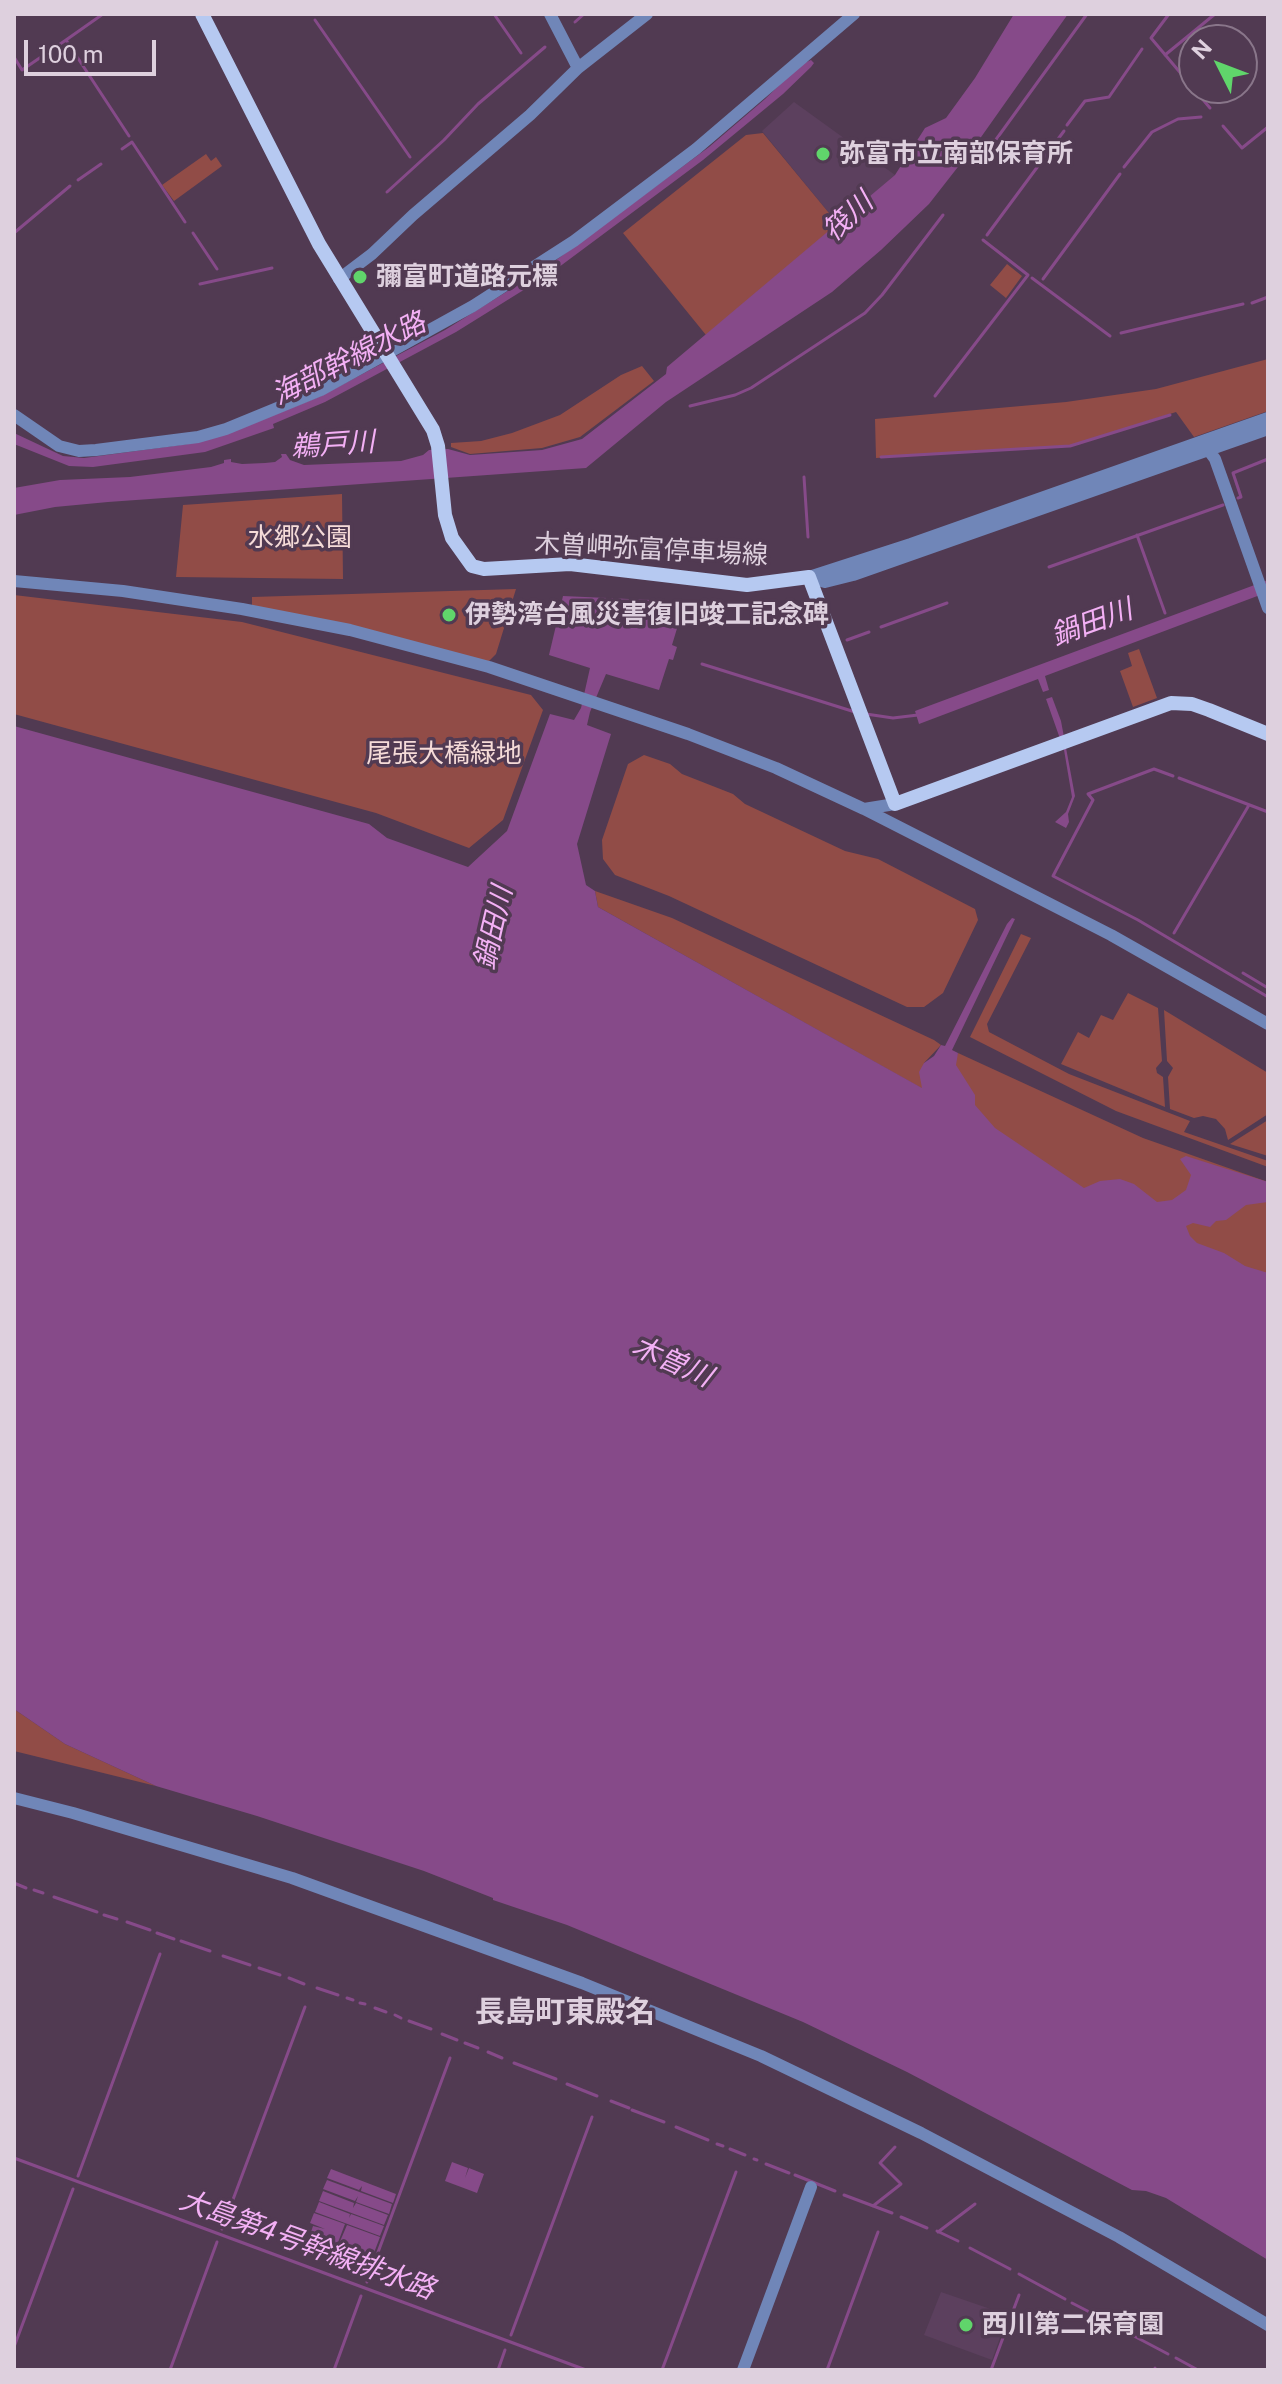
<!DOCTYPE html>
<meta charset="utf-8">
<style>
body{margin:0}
#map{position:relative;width:1282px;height:2384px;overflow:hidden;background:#513a52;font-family:"Public Sans",sans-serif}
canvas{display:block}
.frame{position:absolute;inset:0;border:16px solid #ded0de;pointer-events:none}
.north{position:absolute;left:1178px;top:24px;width:80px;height:80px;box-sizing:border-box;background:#513a52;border:2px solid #89768a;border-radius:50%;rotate:312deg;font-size:22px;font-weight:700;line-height:32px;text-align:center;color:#ded0de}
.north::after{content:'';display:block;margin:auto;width:28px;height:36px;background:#60d56b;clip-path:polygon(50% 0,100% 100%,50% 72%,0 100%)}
.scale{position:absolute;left:24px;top:40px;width:132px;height:36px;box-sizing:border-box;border:4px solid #ded0de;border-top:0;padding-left:10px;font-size:24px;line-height:28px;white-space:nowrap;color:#ded0de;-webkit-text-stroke:6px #513a52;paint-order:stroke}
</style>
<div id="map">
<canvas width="1282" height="2384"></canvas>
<div class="frame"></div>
<div class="north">N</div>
<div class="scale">100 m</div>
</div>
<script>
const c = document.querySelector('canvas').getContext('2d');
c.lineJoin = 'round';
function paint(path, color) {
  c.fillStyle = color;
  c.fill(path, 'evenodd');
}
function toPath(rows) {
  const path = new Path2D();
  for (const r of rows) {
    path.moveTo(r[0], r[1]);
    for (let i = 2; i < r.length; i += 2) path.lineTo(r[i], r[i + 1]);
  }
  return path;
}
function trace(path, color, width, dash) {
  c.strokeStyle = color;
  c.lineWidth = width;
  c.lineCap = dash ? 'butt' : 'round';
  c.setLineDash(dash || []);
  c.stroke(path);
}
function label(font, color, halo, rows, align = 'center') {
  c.font = font + ' "Public Sans","Noto Sans JP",sans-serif';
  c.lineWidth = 7;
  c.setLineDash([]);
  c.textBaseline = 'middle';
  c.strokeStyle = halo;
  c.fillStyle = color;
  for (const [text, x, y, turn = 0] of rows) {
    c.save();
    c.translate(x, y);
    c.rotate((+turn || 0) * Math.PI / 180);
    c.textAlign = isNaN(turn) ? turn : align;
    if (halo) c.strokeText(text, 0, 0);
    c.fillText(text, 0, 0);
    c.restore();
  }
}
paint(toPath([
 [794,102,895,175,838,224,762,131],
 [941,2292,1008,2315,992,2360,924,2335]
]), '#5c405e');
paint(toPath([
 [763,133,838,224,706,335,623,233,746,135],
 [206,154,211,161,216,157,222,166,174,201,162,185],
 [1007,264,1022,276,1006,298,990,285],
 [1268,359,1268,411,1194,437,1176,412,1070,446,876,458,875,419,1066,402,1156,389],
 [642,366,654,381,580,437,542,448,470,454,451,447,451,443,481,441,512,433,560,415,621,375],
 [342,494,343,579,176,577,183,505],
 [516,589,496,654,487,663,252,608,252,597],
 [14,595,242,622,531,695,543,710,503,820,469,848,376,813,14,714],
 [1139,649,1157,698,1133,707,1120,671,1132,666,1128,653],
 [644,755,670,764,682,774,733,794,745,804,845,851,878,859,975,909,978,920,943,993,924,1007,907,1007,669,896,615,875,603,859,602,840,628,764],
 [595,891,672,918,934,1040,941,1045,924,1063,923,1089,598,907],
 [1021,934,1031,938,987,1024,989,1032,1069,1074,1190,1121,1184,1132,1268,1161,1268,1167,1116,1111,970,1037],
 [1128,993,1158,1008,1162,1061,1156,1068,1157,1073,1163,1077,1165,1107,1061,1064,1078,1032,1089,1038,1101,1015,1113,1020],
 [1164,1010,1268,1073,1268,1114,1228,1140,1225,1129,1216,1119,1203,1116,1194,1118,1170,1109,1168,1077,1173,1068,1167,1061],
 [958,1053,1143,1138,1268,1182,1268,1284,1139,1225,954,1107,955,1060],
 [1268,1120,1268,1156,1230,1144],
 [14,1709,65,1744,156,1786,14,1751]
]), '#914c47');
paint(toPath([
 [1014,14,1068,14,979,140,929,204,881,250,832,292,666,402,586,468,108,502,55,507,14,515,14,488,60,480,130,477,211,467,224,463,224,460,231,459,231,462,242,464,265,463,275,462,282,457,281,454,286,454,290,460,304,465,401,461,423,455,429,450,448,449,470,455,542,450,582,439,666,374,667,367,895,175,925,128,946,118,975,78],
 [811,60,814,63,811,67,783,94,703,160,551,273,456,332,325,402,273,424,274,428,205,452,93,467,69,466,14,444,14,433,63,456,84,458,188,444,227,434,321,396,445,330,548,266,709,147,765,99,800,65],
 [1268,580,1268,592,1045,676,1049,690,1043,692,1038,679,919,724,915,711],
 [563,596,651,600,682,612,672,645,677,647,673,660,669,659,659,690,606,674,590,712,587,725,611,734,577,844,586,885,595,891,598,907,922,1088,919,1072,924,1063,934,1056,941,1045,945,1046,1007,924,1012,918,1015,919,952,1050,958,1053,956,1065,975,1095,975,1105,995,1128,1084,1188,1100,1181,1120,1179,1134,1184,1157,1202,1172,1200,1186,1190,1191,1175,1180,1159,1186,1156,1268,1182,1268,1202,1246,1205,1226,1220,1216,1221,1210,1227,1193,1223,1186,1226,1190,1236,1197,1243,1224,1253,1245,1266,1268,1273,1268,2260,1166,2198,1146,2191,1132,2190,907,2072,803,2022,567,1925,493,1900,493,1898,424,1871,257,1816,156,1786,65,1744,14,1709,14,726,369,824,387,838,468,867,507,831,550,714,574,720,581,708,590,668,549,655],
 [1052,697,1061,721,1075,796,1068,814,1069,822,1066,828,1055,822,1066,812,1072,797,1064,750,1046,699],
 [452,2162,468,2168,465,2178,469,2168,484,2174,477,2193,445,2181],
 [331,2169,396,2194,393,2203,361,2191,362,2186,359,2190,327,2178],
 [327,2180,392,2204,389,2214,356,2202,358,2196,355,2201,323,2189],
 [323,2191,354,2203,353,2208,356,2203,388,2215,384,2225,319,2201],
 [319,2202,350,2214,349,2218,351,2214,384,2226,380,2236,315,2212],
 [314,2213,345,2224,337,2245,310,2235,313,2226,325,2229,310,2223],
 [347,2225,380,2237,372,2258,338,2246]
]), '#864a89');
trace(toPath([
 [103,14,66,40,129,136],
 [494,14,521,53],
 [1169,14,1151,38,1210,108],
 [315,20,410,157],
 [575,22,584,14],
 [1165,55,1215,14],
 [14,57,22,70,66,40],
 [1067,125,1085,101,1109,97,1142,49],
 [1223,126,1242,148,1268,127],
 [122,149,132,142,185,222],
 [979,163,1087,14],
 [1124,167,1152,132,1178,119,1201,117],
 [78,180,101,164],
 [387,192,444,140,478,104,545,47],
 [14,233,70,186],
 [193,233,217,269],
 [987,235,1064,131],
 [1032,278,1110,336],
 [1043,279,1120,174],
 [200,284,272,268],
 [1252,303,1268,297],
 [1121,333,1243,304],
 [935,396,1028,275,983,240],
 [690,406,735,395,751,388,865,313,882,295,943,215],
 [881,457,1070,446,1170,415],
 [804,477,808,537],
 [1238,498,1241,497,1233,473,1268,459],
 [1137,535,1165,613],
 [1049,567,1223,505],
 [881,627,947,603],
 [847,640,869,632],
 [702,664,855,712],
 [866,714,893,718,918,715],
 [1173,776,1154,769,1088,794,1093,800,1053,876,1138,920,1268,997],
 [1179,778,1268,812],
 [1174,933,1249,805],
 [1243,973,1268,988],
 [14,1883,26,1888],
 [34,1890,43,1893],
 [54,1897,97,1912],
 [14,1907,14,1906],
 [104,1915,117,1919],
 [127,1922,150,1930],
 [157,1933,174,1939],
 [181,1941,210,1951],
 [223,1956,250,1965],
 [259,1968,280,1975],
 [289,1978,304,1984],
 [317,1988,338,1995],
 [347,1998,353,2000],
 [360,2003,365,2004],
 [375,2008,386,2012],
 [395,2015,401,2018],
 [409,2021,431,2029],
 [442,2034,457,2040],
 [465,2043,478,2048],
 [488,2052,502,2058],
 [514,2063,556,2079],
 [567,2084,597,2096],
 [611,2101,629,2108],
 [632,2110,664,2122],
 [676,2127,708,2140],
 [717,2144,723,2146],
 [730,2149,745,2155],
 [14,2158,586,2370],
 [754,2159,757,2160],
 [766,2164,789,2173],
 [795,2175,835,2191],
 [78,2176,160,1954],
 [844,2195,892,2213],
 [873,2206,901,2184,880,2163,895,2147],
 [901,2217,927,2228],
 [222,2229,305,2007],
 [937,2231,958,2241],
 [938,2232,975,2204],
 [970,2248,1010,2269],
 [1019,2274,1065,2299],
 [367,2282,450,2058],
 [1072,2303,1105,2320],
 [1111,2323,1122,2329],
 [511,2335,592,2117],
 [1132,2335,1168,2354],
 [14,2347,73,2189],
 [1176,2358,1198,2370],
 [170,2370,217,2242],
 [334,2370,361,2296],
 [498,2370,505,2350],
 [662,2370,736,2172],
 [827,2370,878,2232],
 [991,2370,1019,2295],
 [1155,2370,1155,2368]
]), '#864a89', 3);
trace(toPath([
 [550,14,578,68],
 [339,279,372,254,413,215,530,115,578,68,647,14],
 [14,415,59,446,79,451,96,450,198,437,226,429,321,390,473,306,574,241,696,149,854,14],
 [1204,444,1215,459,1268,608],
 [809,577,911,544,1268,418],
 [809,577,825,582,853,575,1268,429],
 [14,581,123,591,242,609,350,630,489,667,688,734,776,768,864,809,1111,935,1268,1024],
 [864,809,895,804],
 [14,1798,73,1813,292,1878,582,1983,761,2056,921,2133,1119,2237,1268,2325],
 [743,2370,811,2187]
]), '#7086b8', 12);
trace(toPath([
 [202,14,319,244,433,430,438,446,445,515,452,538,472,566,484,569,570,564,747,585,809,577,895,804,1171,703,1192,704,1209,710,1268,734]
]), '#b6c9f1', 14);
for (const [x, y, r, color] of [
 [823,154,8,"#60d56b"],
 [360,277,8,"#60d56b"],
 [449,615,8,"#60d56b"],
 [966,2325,8,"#60d56b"]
]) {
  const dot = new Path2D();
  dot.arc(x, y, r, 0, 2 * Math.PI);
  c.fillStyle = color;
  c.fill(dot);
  trace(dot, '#513a52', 3);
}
label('bold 26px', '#ded0de', '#513a52', [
 ["弥富市立南部保育所",839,154],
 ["彌富町道路元標",376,277],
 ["伊勢湾台風災害復旧竣工記念碑",465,615],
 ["西川第二保育園",982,2325]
], 'left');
label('26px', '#f5dbd8', '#513a52', [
 ["水郷公園",300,538],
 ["尾張大橋緑地",444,754]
]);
label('26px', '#ded0de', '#513a52', [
 ["木曽岬弥富停車場線",651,550,3]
]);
label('italic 28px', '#f3b0f5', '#513a52', [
 ["筏川",848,217,-43],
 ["海部幹線水路",349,359,-27],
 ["鵜戸川",333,445,-4],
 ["鍋田川",1092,623,-20],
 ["鍋田川",494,928,-77],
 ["木曽川",672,1362,24],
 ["大島第4号幹線排水路",307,2245,20]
]);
label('bold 30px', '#ded0de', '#513a52', [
 ["長島町東殿名",565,2013]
]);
</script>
